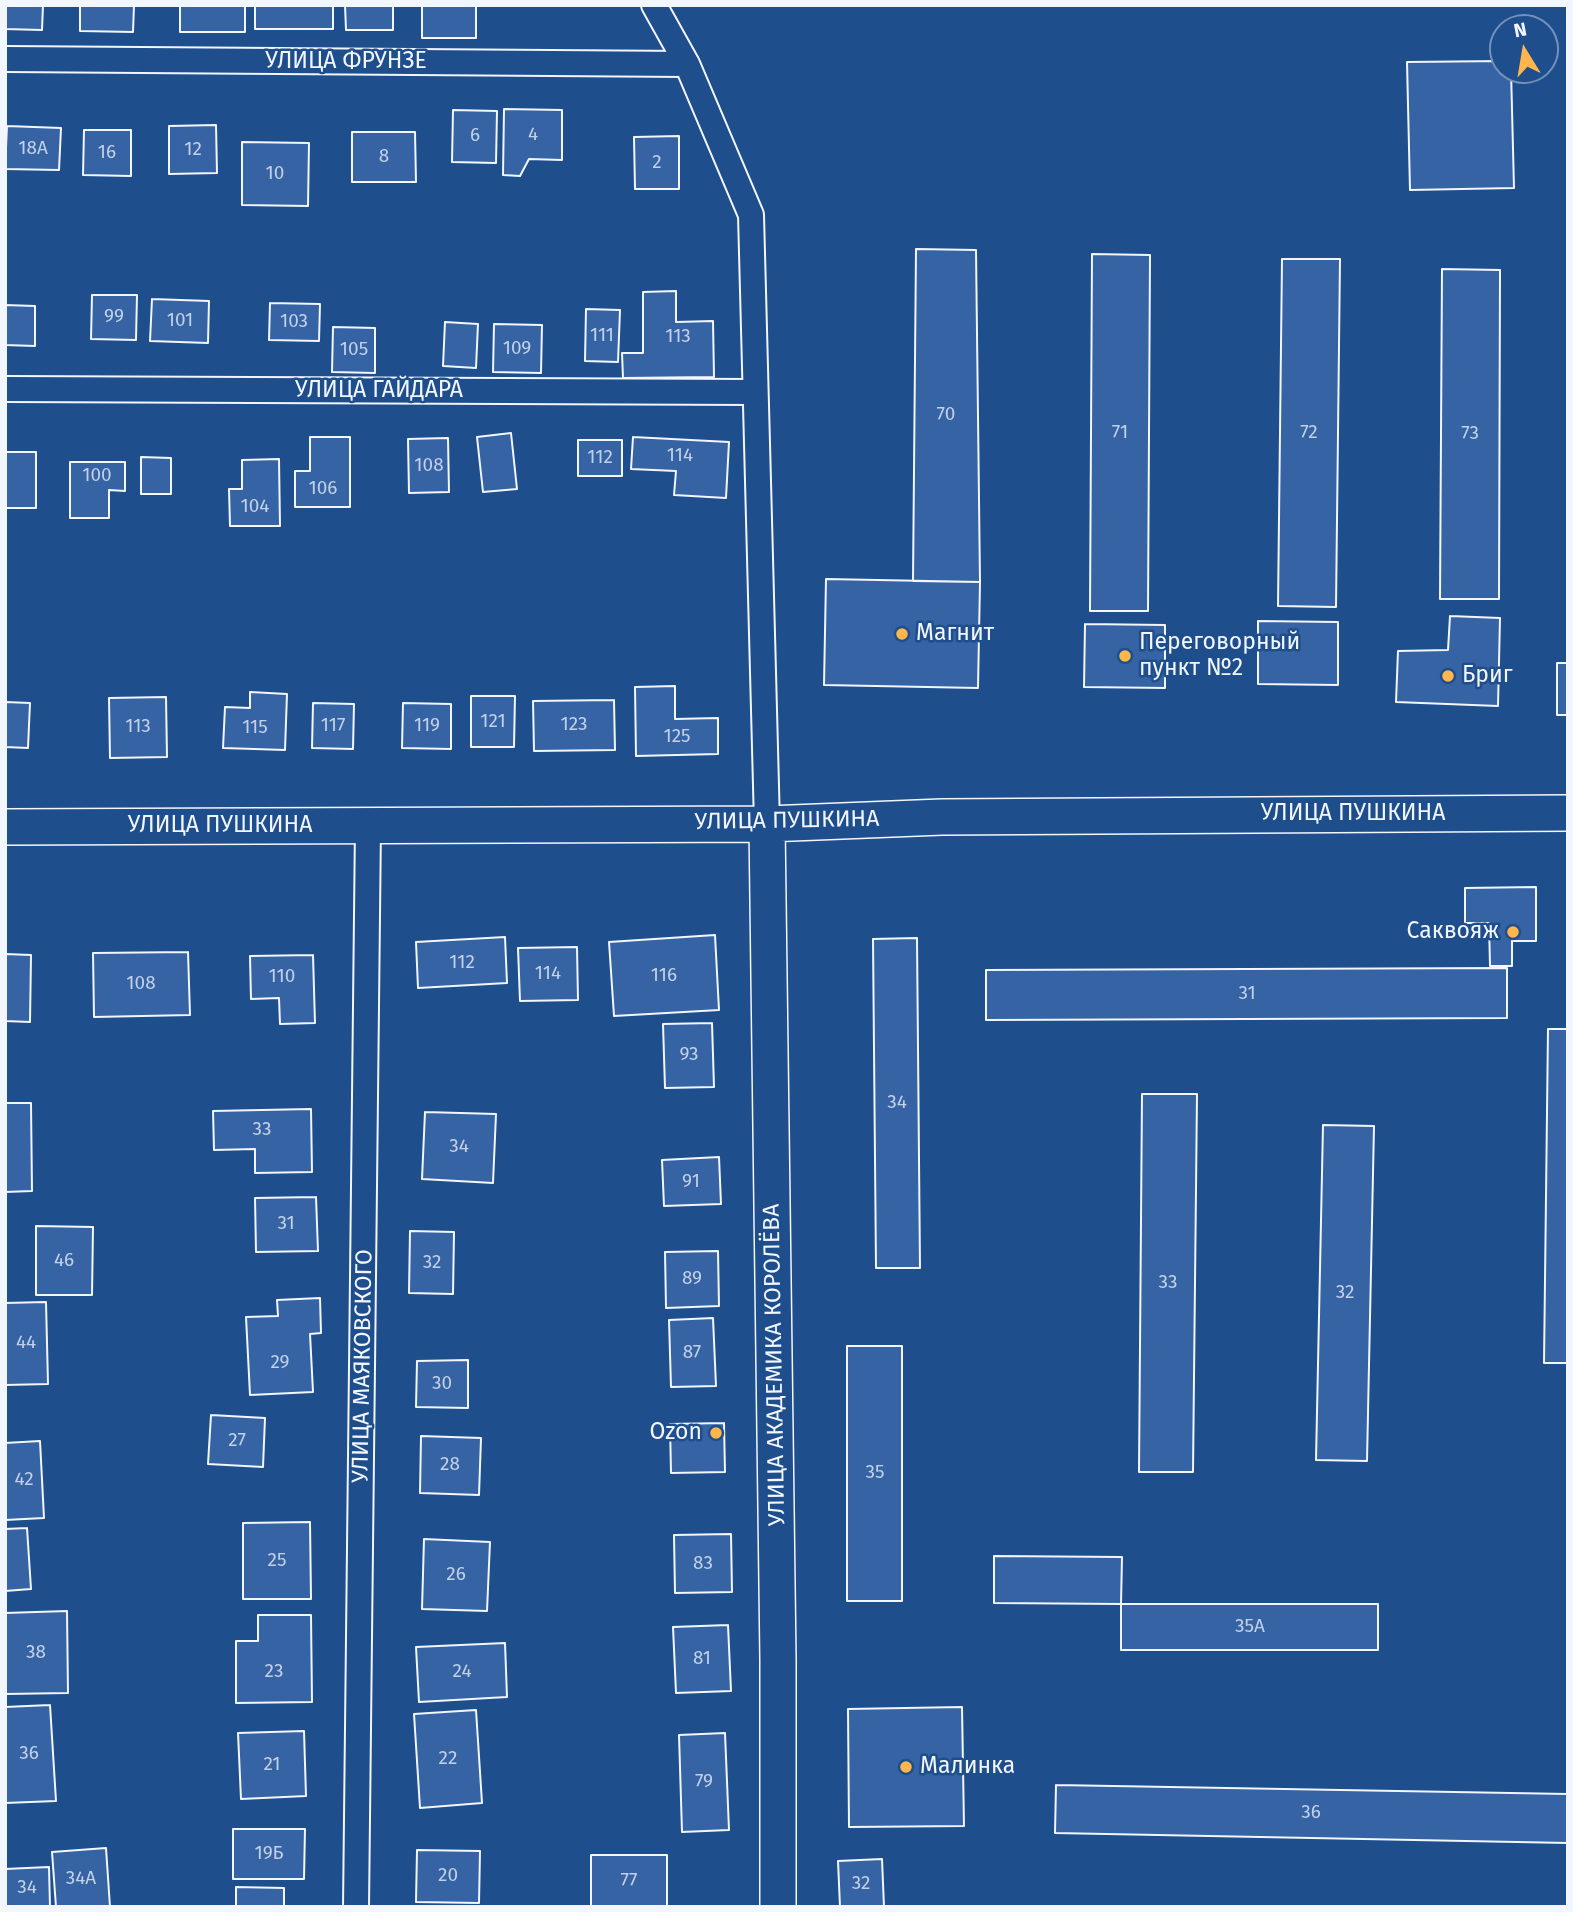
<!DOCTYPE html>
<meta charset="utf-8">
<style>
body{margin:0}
#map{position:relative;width:1573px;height:1912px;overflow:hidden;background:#1f4e8c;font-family:"Fira Sans",sans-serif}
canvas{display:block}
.frame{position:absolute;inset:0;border:7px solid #f2f6ff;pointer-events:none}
.north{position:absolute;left:1489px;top:14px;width:70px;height:70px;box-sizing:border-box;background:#1f4e8c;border:2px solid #7391ba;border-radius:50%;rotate:349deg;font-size:19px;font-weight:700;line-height:28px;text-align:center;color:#f2f6ff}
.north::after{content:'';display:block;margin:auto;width:24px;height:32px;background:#ffb74d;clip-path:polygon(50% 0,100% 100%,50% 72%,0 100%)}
</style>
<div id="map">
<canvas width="1573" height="1912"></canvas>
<div class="frame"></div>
<div class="north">N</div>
</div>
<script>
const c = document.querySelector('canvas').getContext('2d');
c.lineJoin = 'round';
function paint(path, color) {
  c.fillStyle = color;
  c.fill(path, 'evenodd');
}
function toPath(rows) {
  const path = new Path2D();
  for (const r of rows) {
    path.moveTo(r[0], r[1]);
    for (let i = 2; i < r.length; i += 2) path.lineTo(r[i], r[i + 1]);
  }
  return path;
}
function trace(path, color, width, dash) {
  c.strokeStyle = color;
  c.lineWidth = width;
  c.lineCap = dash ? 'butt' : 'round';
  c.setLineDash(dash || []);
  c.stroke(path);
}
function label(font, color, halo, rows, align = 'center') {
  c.font = font + ' "Fira Sans",sans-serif';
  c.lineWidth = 5;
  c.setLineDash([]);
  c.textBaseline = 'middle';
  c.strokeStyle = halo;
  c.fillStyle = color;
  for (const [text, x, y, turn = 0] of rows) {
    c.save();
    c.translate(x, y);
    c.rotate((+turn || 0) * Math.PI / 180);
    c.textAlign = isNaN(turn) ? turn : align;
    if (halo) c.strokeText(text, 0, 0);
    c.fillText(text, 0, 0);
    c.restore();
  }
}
const building = toPath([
 [5,5,43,5,42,30,5,29,5,5],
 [80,5,134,5,133,32,80,31,80,5],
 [180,5,245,5,245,32,180,32,180,5],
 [255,5,333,5,333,29,255,29,255,5],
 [345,5,393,5,393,30,346,30,345,5],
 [422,5,476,5,476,38,422,38,422,5],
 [1503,61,1503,70,1511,70,1514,188,1410,190,1407,62,1503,61],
 [504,109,562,110,562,160,529,159,520,176,503,175,504,109],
 [453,110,497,111,496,163,452,162,453,110],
 [216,125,217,173,169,174,169,126,216,125],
 [7,126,61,128,59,170,5,169,7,126],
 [84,130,131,130,131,176,83,175,84,130],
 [352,132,415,132,416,182,352,182,352,132],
 [679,136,679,189,635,189,634,137,679,136],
 [242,142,309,143,308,206,242,205,242,142],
 [916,249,976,250,980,582,913,581,916,249],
 [1092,254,1150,255,1148,611,1090,611,1092,254],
 [1282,259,1340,259,1336,607,1278,606,1282,259],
 [1442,269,1500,270,1499,599,1440,599,1442,269],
 [676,291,676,322,713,321,714,377,623,378,622,353,643,353,643,292,676,291],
 [92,295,137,295,136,340,91,339,92,295],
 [152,299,209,301,208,343,150,341,152,299],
 [270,303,320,304,319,341,269,340,270,303],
 [5,305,35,306,35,346,5,345,5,305],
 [586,309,620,310,618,362,585,361,586,309],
 [445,322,478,324,476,368,443,366,445,322],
 [494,324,542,325,541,373,493,372,494,324],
 [333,327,375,328,375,373,332,372,333,327],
 [511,433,517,489,483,492,477,437,511,433],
 [310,437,350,437,350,507,295,507,295,471,310,471,310,437],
 [633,437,729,442,726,498,674,495,676,471,631,469,633,437],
 [448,438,449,492,409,493,408,439,448,438],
 [578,440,622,440,622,476,578,476,578,440],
 [5,452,36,452,36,508,5,508,5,452],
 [141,457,171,458,171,494,141,494,141,457],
 [279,459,280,526,230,526,229,489,242,489,242,460,279,459],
 [70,462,125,462,125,491,109,490,109,518,70,518,70,462],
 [826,579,980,582,978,688,824,685,826,579],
 [1450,616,1500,618,1498,706,1396,702,1398,651,1448,650,1450,616],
 [1258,621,1338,622,1338,685,1258,684,1258,621],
 [1085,624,1165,625,1165,688,1084,687,1085,624],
 [1557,663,1568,663,1568,715,1557,715,1557,663],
 [675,686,675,719,718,718,718,754,636,756,635,687,675,686],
 [250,692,287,694,285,750,223,748,225,707,250,708,250,692],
 [471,696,515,696,514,747,471,747,471,696],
 [166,697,167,757,110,758,109,698,166,697],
 [614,700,615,750,534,751,533,701,614,700],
 [5,702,30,703,28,748,5,747,5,702],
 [313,703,354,704,353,749,312,748,313,703],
 [403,703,451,704,451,749,402,748,403,703],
 [1536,887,1536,941,1512,941,1512,966,1490,966,1489,923,1465,923,1465,888,1536,887],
 [715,935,719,1010,614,1016,609,942,715,935],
 [505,937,507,983,418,988,416,942,505,937],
 [917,938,920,1268,876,1268,873,939,917,938],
 [577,947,578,1000,520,1001,518,948,577,947],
 [188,952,190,1015,94,1017,93,953,188,952],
 [5,954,31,955,30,1022,5,1021,5,954],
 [313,955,315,1023,280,1024,279,998,251,999,250,956,313,955],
 [1507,968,1507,1018,986,1020,986,970,1507,968],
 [712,1023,714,1087,665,1088,663,1024,712,1023],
 [1548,1029,1568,1029,1568,1363,1544,1363,1548,1029],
 [1142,1094,1197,1094,1193,1472,1139,1472,1142,1094],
 [5,1103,31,1103,32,1191,5,1192,5,1103],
 [311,1109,312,1172,255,1173,255,1149,214,1150,213,1111,311,1109],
 [425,1112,496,1114,493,1183,422,1179,425,1112],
 [1323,1125,1374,1126,1367,1461,1316,1460,1323,1125],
 [719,1157,721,1204,664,1206,662,1160,719,1157],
 [316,1197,318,1251,256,1252,255,1198,316,1197],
 [36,1226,93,1227,92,1295,36,1295,36,1226],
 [410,1231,454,1232,453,1294,409,1293,410,1231],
 [718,1251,719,1306,666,1308,665,1252,718,1251],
 [320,1298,321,1333,310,1334,313,1392,250,1395,246,1317,278,1316,277,1300,320,1298],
 [46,1302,48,1384,5,1385,5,1303,46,1302],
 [713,1318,716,1386,671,1387,669,1320,713,1318],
 [847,1346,902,1346,902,1601,847,1601,847,1346],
 [468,1360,468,1408,416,1407,417,1361,468,1360],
 [211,1415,265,1418,263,1467,208,1464,211,1415],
 [724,1423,725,1472,671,1473,670,1424,724,1423],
 [421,1436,481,1438,479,1495,420,1493,421,1436],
 [40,1441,44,1518,5,1520,5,1443,40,1441],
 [310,1522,311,1599,243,1599,243,1523,310,1522],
 [27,1528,31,1589,5,1591,5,1529,27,1528],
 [731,1534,732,1592,675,1593,674,1535,731,1534],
 [424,1539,490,1542,487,1611,422,1609,424,1539],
 [994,1556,1122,1557,1121,1604,994,1603,994,1556],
 [1121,1604,1378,1604,1378,1650,1121,1650,1121,1604],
 [67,1611,68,1693,5,1694,5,1613,67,1611],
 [258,1615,311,1615,312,1702,236,1703,236,1641,258,1641,258,1615],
 [728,1625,731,1691,676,1693,673,1627,728,1625],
 [505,1643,507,1697,419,1702,416,1647,505,1643],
 [50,1705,56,1801,5,1803,5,1707,50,1705],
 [962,1707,964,1826,849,1827,848,1709,962,1707],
 [476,1710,482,1803,420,1808,414,1714,476,1710],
 [304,1731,306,1796,241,1799,238,1733,304,1731],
 [725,1733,729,1830,682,1832,679,1735,725,1733],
 [1056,1785,1568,1794,1568,1843,1055,1833,1056,1785],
 [233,1829,305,1829,304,1879,233,1879,233,1829],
 [106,1848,110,1907,56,1907,52,1852,106,1848],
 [417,1850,480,1851,479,1903,416,1902,417,1850],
 [591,1855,667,1855,667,1907,591,1907,591,1855],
 [882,1859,884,1907,840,1907,838,1861,882,1859],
 [49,1867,50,1907,5,1907,5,1869,49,1867],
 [236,1887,284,1888,284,1907,236,1907,236,1887]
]);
paint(building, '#3563a3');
trace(building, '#f2f6ff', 2);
const street = toPath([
 [654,5,687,64,751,215,767,824],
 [5,59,687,64],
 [5,389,753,392],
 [356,1907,368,825]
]);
const secondary = toPath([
 [767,824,778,1660,778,1907],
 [5,827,767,824,942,817,1568,813]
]);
trace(street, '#f2f6ff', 28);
trace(secondary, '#f2f6ff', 38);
trace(street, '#1f4e8c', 24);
trace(secondary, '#1f4e8c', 35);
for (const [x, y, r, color] of [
 [902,634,7,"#ffb74d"],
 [1125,656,7,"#ffb74d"],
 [1448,676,7,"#ffb74d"],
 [1513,932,7,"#ffb74d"],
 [716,1433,7,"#ffb74d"],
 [906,1767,7,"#ffb74d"]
]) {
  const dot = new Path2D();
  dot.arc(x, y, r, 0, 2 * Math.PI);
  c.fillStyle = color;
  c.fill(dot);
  trace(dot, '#1f4e8c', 2.5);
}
label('19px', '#c3d1e8', null, [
 ["4",533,135],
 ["6",475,136],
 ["18А",33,149],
 ["12",193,150],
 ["16",107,153],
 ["8",384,157],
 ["2",657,163],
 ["10",275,174],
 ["99",114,317],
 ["101",180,321],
 ["103",294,322],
 ["111",602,336],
 ["113",678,337],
 ["109",517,349],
 ["105",354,350],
 ["70",946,415],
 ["71",1120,433],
 ["72",1309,433],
 ["73",1470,434],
 ["114",680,456],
 ["112",600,458],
 ["108",429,466],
 ["100",97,476],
 ["106",323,489],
 ["104",255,507],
 ["121",493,722],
 ["123",574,725],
 ["117",333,726],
 ["119",427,726],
 ["113",138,727],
 ["115",255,728],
 ["125",677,737],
 ["112",462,963],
 ["114",548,974],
 ["116",664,976],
 ["110",282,977],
 ["108",141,984],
 ["31",1247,994],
 ["93",689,1055],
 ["34",897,1103],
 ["33",262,1130],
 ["34",459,1147],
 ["91",691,1182],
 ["31",286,1224],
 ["46",64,1261],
 ["32",432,1263],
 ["89",692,1279],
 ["33",1168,1283],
 ["32",1345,1293],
 ["44",26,1343],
 ["87",692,1353],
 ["29",280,1363],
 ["30",442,1384],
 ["27",237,1441],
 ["28",450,1465],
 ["35",875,1473],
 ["42",24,1480],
 ["25",277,1561],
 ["83",703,1564],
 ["26",456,1575],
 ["35А",1250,1627],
 ["38",36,1653],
 ["81",702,1659],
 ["23",274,1672],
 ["24",462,1672],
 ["36",29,1754],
 ["22",448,1759],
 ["21",272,1765],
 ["79",704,1782],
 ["36",1311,1813],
 ["19Б",269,1854],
 ["20",448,1876],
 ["34А",81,1879],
 ["77",629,1881],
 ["32",861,1884],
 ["34",27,1888]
]);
label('23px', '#f2f6ff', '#1f4e8c', [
 ["УЛИЦА ФРУНЗЕ",346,62],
 ["УЛИЦА ГАЙДАРА",379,391],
 ["УЛИЦА ПУШКИНА",1353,814],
 ["УЛИЦА ПУШКИНА",787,821,-1],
 ["УЛИЦА ПУШКИНА",220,826],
 ["УЛИЦА АКАДЕМИКА КОРОЛЁВА",775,1365,-91],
 ["УЛИЦА МАЯКОВСКОГО",363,1366,-89]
]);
label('23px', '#f2f6ff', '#1f4e8c', [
 ["Магнит",916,634],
 ["Переговорный",1139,643],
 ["пункт №2",1139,669],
 ["Бриг",1462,676],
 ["Саквояж",1499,932,"right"],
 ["Ozon",702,1433,"right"],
 ["Малинка",920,1767]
], 'left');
</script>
